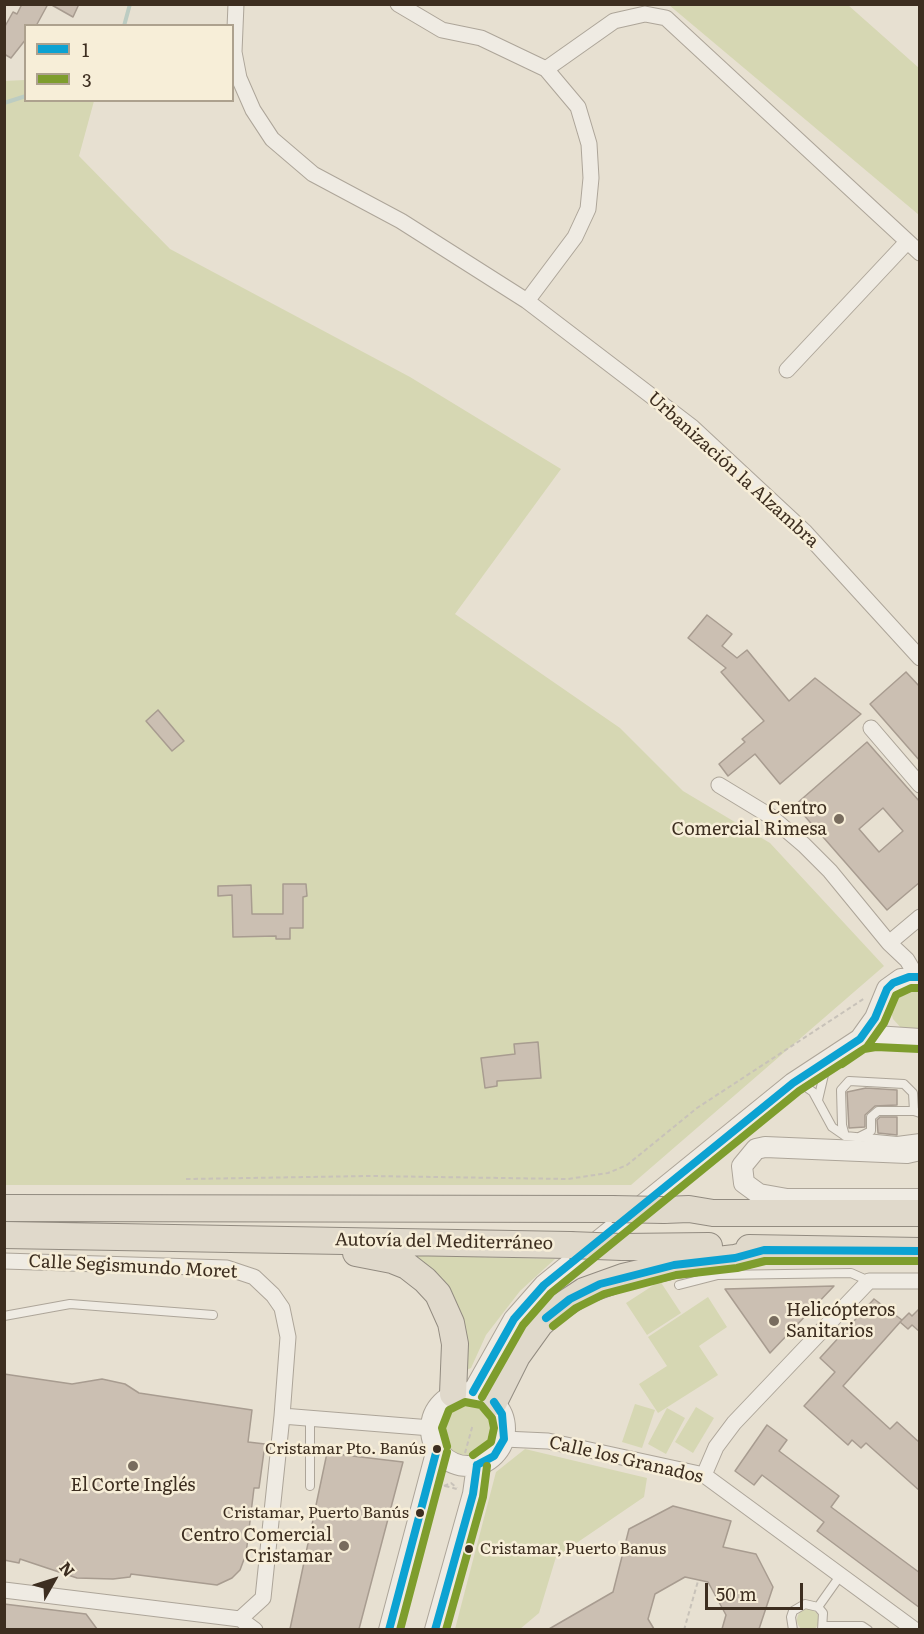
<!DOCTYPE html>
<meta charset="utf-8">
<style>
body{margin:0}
#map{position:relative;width:924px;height:1634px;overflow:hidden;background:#e7e0d1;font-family:Literata,serif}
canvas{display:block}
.frame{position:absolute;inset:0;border:6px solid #3d2e20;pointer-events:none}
.legend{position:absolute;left:24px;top:24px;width:210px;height:78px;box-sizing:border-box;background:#f7eed8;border:2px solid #ada18e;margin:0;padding:8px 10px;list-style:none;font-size:18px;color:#3d2e20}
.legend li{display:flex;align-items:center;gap:12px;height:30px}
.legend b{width:30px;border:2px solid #ada18e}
.north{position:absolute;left:24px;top:1550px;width:60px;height:60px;-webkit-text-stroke:4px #f7eed8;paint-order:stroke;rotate:51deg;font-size:16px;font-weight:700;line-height:24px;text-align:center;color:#3d2e20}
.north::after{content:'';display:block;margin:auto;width:21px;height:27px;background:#3d2e20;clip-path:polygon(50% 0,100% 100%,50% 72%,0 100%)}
.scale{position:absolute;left:705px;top:1583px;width:98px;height:27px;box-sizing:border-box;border:3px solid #3d2e20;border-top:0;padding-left:8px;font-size:18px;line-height:21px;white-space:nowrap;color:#3d2e20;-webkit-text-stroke:4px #f7eed8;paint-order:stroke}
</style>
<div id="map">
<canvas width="924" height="1634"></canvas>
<div class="frame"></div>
<ul class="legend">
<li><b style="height:8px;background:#0ca2d2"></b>1</li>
<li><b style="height:8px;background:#7e9d2d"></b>3</li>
</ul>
<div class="north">N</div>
<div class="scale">50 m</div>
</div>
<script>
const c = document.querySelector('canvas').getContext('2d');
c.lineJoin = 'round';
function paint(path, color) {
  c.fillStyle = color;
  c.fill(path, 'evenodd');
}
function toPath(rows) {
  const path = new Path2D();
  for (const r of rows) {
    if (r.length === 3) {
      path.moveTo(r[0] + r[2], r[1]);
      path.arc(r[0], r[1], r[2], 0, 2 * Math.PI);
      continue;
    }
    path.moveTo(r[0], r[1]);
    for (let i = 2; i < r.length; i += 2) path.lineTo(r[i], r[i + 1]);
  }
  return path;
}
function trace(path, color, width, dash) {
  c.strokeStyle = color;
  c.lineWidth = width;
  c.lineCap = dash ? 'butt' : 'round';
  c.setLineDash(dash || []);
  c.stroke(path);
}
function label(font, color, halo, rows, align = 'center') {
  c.font = font + ' Literata,serif';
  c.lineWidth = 5;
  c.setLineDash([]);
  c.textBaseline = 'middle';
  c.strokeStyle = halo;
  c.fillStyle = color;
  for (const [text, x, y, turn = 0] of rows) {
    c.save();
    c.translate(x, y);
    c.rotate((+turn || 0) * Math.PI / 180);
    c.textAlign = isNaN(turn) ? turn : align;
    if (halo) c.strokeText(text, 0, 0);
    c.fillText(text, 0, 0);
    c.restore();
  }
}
paint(toPath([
 [669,5,848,5,919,68,919,215],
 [25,80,26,100,94,101,79,156,170,249,410,377,561,469,455,614,620,728,683,791,770,843,884,966,631,1185,5,1185,4,81],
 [909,988,919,989,919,1031,903,1030,893,1019,891,1012,895,997],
 [399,1255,555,1259,520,1291,486,1335,471,1368,464,1371,459,1330],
 [660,1281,681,1313,647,1335,626,1303],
 [708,1297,727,1327,699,1346,718,1375,658,1413,639,1384,667,1366,648,1337],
 [467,1428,27],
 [635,1404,655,1410,642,1448,622,1442],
 [696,1407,714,1418,693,1453,675,1442],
 [667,1408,685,1418,666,1454,648,1444],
 [525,1449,647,1478,644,1497,556,1557,539,1613,520,1629,455,1629,496,1472],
 [808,1620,11]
]), '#d6d7b3');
trace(toPath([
 [124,26,130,4],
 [4,103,26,96]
]), '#bcccc2', 4);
const building = toPath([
 [22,4,48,4,36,26,26,26,26,39,11,58,4,54,4,28,13,12,17,14,22,4],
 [50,4,79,4,73,17,50,4],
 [707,615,732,634,722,646,737,658,747,650,789,701,815,678,861,714,780,784,755,754,728,776,719,764,745,742,742,739,764,721,721,672,726,668,688,638,707,615],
 [906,672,920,687,920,761,870,704,906,672],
 [158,710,184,741,172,751,146,721,158,710],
 [867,742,920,802,920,882,887,910,795,805,867,742],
 [883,808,903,831,879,852,859,829,883,808],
 [283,884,306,884,307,896,303,897,303,928,290,928,290,939,276,939,276,936,233,937,232,895,218,896,218,886,251,885,252,914,283,914,283,884],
 [538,1042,541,1078,497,1081,497,1086,485,1088,481,1058,515,1054,514,1044,538,1042],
 [866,1088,897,1090,897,1105,875,1106,865,1115,865,1127,849,1128,847,1092,866,1088],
 [880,1117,897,1117,897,1135,878,1133,877,1120,880,1117],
 [834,1286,770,1353,725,1289,834,1286],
 [874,1299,902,1320,843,1386,890,1429,897,1422,920,1443,920,1491,866,1443,861,1448,852,1440,848,1445,804,1406,835,1372,820,1358,874,1299],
 [920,1308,920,1332,912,1325,908,1329,900,1322,909,1313,912,1316,920,1308],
 [4,1374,72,1384,102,1379,125,1384,139,1393,252,1410,248,1442,265,1444,259,1488,254,1488,246,1554,240,1570,232,1578,217,1585,131,1574,130,1577,113,1579,77,1578,20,1559,19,1563,4,1560,4,1374],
 [767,1425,787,1440,779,1451,839,1496,831,1507,920,1573,920,1608,817,1531,824,1522,762,1475,754,1485,735,1471,767,1425],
 [327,1453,403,1462,359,1629,290,1629,327,1453],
 [673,1506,731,1521,723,1547,756,1554,773,1587,759,1629,722,1629,726,1615,708,1582,685,1577,655,1594,648,1619,654,1629,549,1629,613,1592,629,1529,673,1506],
 [4,1604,86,1614,97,1629,4,1629,4,1604]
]);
paint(building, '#cbbfb2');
trace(building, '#a89c90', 1.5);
const service = toPath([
 [799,1082,813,1092,832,1127,845,1136,897,1141,920,1138],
 [818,1100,826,1066],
 [845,1136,842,1125,841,1090,849,1081,904,1084,913,1093,914,1111],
 [859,1137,871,1131,871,1117,878,1111,914,1111,920,1113],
 [679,1285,718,1275,851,1273,869,1281],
 [4,1316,70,1304,213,1315],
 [310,1486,310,1418],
 [818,1607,840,1576],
 [824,1626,862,1626,868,1630],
 [793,1630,791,1617,793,1611,805,1604,818,1607,823,1613,822,1630]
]);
const minor = toPath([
 [236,4,234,52,239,78,253,110,272,139,313,174,401,221,527,301,692,427,805,532,920,658],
 [398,4,442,30,481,38,546,69,578,107,589,144,591,178,588,209,575,237,527,301],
 [546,69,614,21,645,14,666,18,920,253],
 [787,370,907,242],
 [871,728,920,785],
 [719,785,770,816,804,845,830,871,889,943,920,917],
 [889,943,907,960,917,977],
 [4,1261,227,1268,254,1277,273,1295,282,1308,288,1337,282,1416,263,1598,240,1619],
 [282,1416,431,1428],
 [504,1439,548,1441,704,1475,915,1630],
 [704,1475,716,1447,734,1423,869,1281,920,1281],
 [4,1590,240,1619,255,1630]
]);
const tertiary = toPath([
 [860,1039,875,1018,887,989,901,979,920,978],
 [920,1150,907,1153,765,1147,756,1149,742,1166,744,1183,759,1194,787,1199,920,1199],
 [473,1392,514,1319,544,1285,793,1083,860,1039,875,1036,920,1039],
 [468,1429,37],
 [389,1630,437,1449],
 [435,1630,473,1494,477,1465]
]);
const trunk = toPath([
 [4,1208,612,1209],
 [664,1210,689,1209,713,1213,920,1213],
 [4,1235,570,1245],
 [622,1247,709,1246],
 [749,1248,920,1251],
 [356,1253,392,1260,407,1266,425,1280,438,1294,451,1323,455,1344,453,1394],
 [494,1402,517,1356,540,1324,555,1310,584,1291,623,1277,674,1265,735,1258,764,1250]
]);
trace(service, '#ada599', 10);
trace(minor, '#ada599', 17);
trace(tertiary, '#ada599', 22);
trace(trunk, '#928b80', 28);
trace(toPath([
 [186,1179,370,1176,568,1179,608,1173,627,1165,697,1108,865,998],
 [465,1453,473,1424],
 [444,1486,451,1483,457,1488],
 [445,1486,457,1489],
 [684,1630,698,1581]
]), '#c8c2b9', 2, [4.5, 3]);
trace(service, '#efebe3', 8);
trace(minor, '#efebe3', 15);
trace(tertiary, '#efebe3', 20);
trace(trunk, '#e0d9cb', 26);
const trunkBridge = toPath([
 [612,1209,664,1210],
 [570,1245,622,1247]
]);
trace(trunkBridge, '#928b80', 28, []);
trace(trunkBridge, '#e0d9cb', 26);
trace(toPath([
 [546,1318,570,1299,600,1284,674,1265,735,1258,764,1250,920,1251],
 [473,1392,514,1319,544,1285,793,1083,860,1039,875,1018,887,989,893,983,909,977,918,977],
 [477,1465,494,1456,504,1439,502,1414,494,1402],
 [389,1630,437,1449],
 [435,1630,473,1494,477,1465]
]), '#0ca2d2', 8);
trace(toPath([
 [842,1064,864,1049,876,1047,919,1049],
 [553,1326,576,1308,604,1294,676,1275,737,1268,765,1261,920,1261],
 [482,1397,523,1325,551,1293,799,1091,867,1047,884,1023,896,995,911,988,918,988],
 [447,1446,442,1428,449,1410,465,1402,481,1405,492,1418,494,1428,491,1442,473,1455],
 [400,1630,447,1452],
 [446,1630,483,1497,487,1466]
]), '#7e9d2d', 8);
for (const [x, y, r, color] of [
 [839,819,6,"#786c5e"],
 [774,1321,6,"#786c5e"],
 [437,1449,5,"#3d2e20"],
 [133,1466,6,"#786c5e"],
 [420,1513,5,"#3d2e20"],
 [344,1546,6,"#786c5e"],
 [469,1549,5,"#3d2e20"]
]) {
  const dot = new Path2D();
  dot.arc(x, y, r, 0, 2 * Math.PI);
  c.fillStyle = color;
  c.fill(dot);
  trace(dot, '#f7eed8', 2);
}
label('16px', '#3d2e20', '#f7eed8', [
 ["Cristamar Pto. Banús",426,1449],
 ["Cristamar, Puerto Banús",409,1513],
 ["Cristamar, Puerto Banus",480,1549,"left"]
], 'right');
label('18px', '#3d2e20', '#f7eed8', [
 ["Urbanización la Alzambra",733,470,42],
 ["Autovía del Mediterráneo",444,1242,1],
 ["Calle Segismundo Moret",133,1267,3],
 ["Calle los Granados",626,1460,13]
]);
label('18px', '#3d2e20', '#f7eed8', [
 ["Centro",827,809],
 ["Comercial Rimesa",827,830],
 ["Helicópteros",786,1311,"left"],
 ["Sanitarios",786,1332,"left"],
 ["El Corte Inglés",133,1486,"center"],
 ["Centro Comercial",332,1536],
 ["Cristamar",332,1557]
], 'right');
</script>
